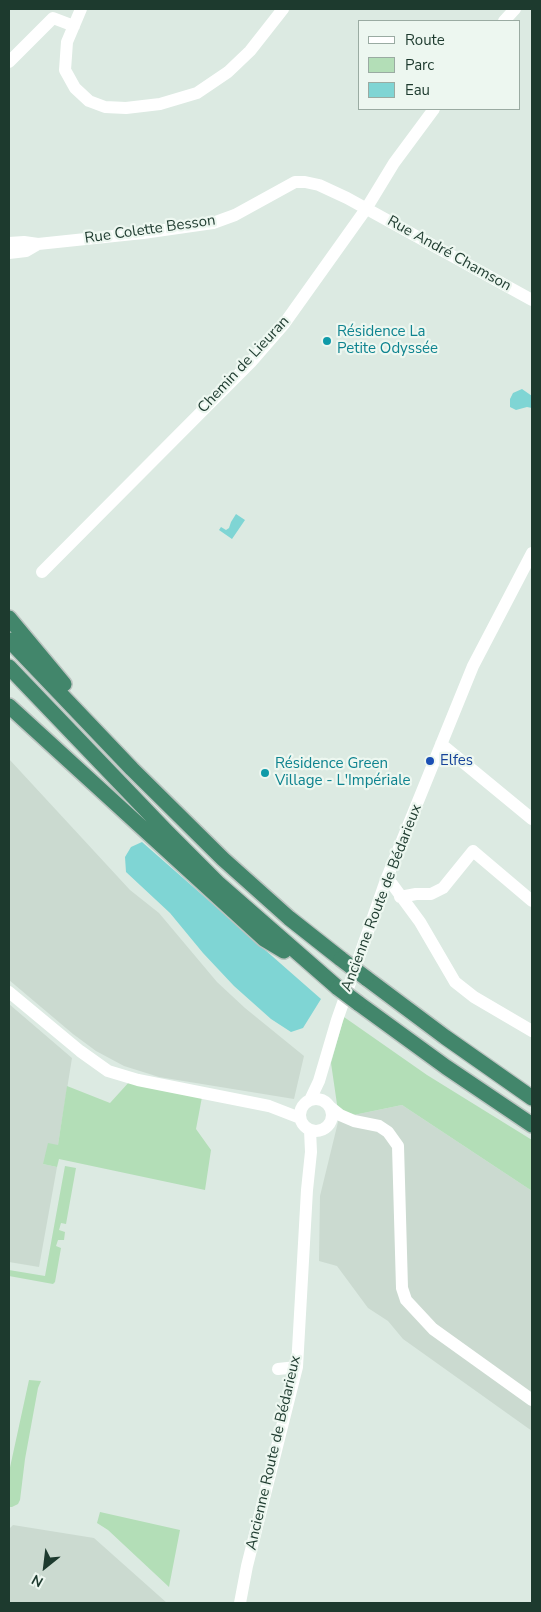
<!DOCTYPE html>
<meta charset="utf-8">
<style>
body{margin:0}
#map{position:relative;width:541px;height:1612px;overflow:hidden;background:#dceae2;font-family:"Nunito Sans",sans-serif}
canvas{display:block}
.frame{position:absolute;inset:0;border:10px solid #1d3a2e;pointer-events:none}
.legend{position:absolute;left:358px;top:20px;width:162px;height:90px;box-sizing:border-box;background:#edf7f0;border:1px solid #9aaba2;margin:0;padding:6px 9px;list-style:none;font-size:15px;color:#1d3a2e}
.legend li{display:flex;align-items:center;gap:10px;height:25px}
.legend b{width:25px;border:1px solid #9aaba2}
.north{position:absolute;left:20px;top:1542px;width:50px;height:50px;-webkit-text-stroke:4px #edf7f0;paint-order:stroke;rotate:209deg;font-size:14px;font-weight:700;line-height:20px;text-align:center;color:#1d3a2e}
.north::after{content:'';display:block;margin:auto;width:18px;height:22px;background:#1d3a2e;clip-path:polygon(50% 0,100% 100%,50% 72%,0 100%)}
</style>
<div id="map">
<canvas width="541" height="1612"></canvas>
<div class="frame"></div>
<ul class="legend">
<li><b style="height:6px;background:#fff"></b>Route</li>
<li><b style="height:14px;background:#b3deb7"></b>Parc</li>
<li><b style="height:14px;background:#7fd5d4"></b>Eau</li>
</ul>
<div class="north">N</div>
</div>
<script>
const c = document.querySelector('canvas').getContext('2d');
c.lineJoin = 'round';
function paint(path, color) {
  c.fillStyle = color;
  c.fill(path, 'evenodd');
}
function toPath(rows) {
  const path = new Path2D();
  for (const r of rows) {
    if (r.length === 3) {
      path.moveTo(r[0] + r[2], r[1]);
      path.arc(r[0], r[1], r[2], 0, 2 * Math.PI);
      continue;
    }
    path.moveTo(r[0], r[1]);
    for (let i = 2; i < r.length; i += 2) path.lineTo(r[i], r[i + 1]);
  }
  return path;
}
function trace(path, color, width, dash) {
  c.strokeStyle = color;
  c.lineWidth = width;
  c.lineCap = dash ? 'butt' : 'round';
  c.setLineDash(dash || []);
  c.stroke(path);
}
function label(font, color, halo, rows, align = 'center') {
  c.font = font + ' "Nunito Sans",sans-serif';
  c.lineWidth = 4.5;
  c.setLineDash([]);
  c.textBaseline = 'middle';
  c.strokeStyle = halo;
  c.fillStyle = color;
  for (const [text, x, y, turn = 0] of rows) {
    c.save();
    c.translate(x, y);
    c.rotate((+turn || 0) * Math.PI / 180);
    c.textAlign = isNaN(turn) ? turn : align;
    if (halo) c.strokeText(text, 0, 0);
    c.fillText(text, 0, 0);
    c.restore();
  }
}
paint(toPath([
 [9,759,130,890,159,913,217,982,245,1008,304,1056,294,1099,159,1077,124,1066,96,1051,73,1034,9,980],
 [9,1004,72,1058,58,1145,43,1164,57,1167,39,1267,9,1262],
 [402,1105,532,1191,532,1431,403,1339,388,1321,368,1308,337,1266,319,1261,320,1196,339,1118],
 [13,1525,94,1538,167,1603,9,1603,9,1529]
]), '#cbdad0');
paint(toPath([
 [344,1017,427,1075,532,1140,532,1191,402,1105,339,1118,331,1063],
 [130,1081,202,1097,196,1129,211,1150,205,1190,59,1159,57,1167,43,1164,48,1143,58,1145,67,1086,110,1103],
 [65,1166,76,1168,66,1224,61,1223,59,1230,65,1232,64,1240,58,1240,56,1246,61,1248,55,1282,53,1284,9,1276,9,1270,45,1276],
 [29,1380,41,1381,38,1388,25,1459,20,1500,18,1504,12,1507,9,1507,9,1472],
 [100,1512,180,1530,169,1587,108,1530,97,1523]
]), '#b3deb7');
paint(toPath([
 [522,389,532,396,532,408,527,407,516,410,510,407,510,399,513,393],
 [236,514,245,520,232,539,219,530,221,527,226,530,229,528,231,522],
 [142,842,321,999,303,1028,291,1032,271,1019,234,986,203,953,170,913,126,872,125,857,131,847]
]), '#7fd5d4');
const trunk = toPath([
 [9,618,64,684],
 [9,640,132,769,223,859,289,918,341,959],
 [9,667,167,832,219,884,338,988],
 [9,706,264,939,284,951],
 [366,978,445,1037,532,1098],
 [358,1003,446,1067,532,1125]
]);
trace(trunk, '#bbc4c0', 18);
trace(toPath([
 [81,9,67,42,65,70,75,88,89,101,105,107,126,108,160,104,197,93,228,72,250,51,283,9],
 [504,21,515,9],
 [9,62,53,18,74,26],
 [9,243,24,242,38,244,143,233,213,223,235,215,295,182,305,182,319,185,347,198,532,300],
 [9,253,26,251,38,244],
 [42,572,251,362,284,324,366,209,394,163,434,109],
 [441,744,532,819],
 [386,880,392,884,420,922,455,982,474,997,532,1031],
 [400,897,416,894,431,894,443,888,473,851,532,901],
 [9,992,80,1051,108,1071,138,1080,269,1106,300,1118],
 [316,1115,16],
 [310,1100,319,1081,337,1020,386,880,473,666,532,553],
 [330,1107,340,1115,354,1121,379,1126,388,1132,398,1146,402,1288,406,1300,433,1329,532,1400],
 [278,1369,297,1367],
 [240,1603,247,1566,297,1367,307,1190,311,1152,310,1130]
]), '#fff', 12);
trace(trunk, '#42866b', 15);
const trunkBridge = toPath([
 [341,959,366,978],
 [338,988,358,1003]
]);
trace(trunkBridge, '#bbc4c0', 18, []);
trace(trunkBridge, '#42866b', 15);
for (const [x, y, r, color] of [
 [327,341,5,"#0f9aa8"],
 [430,761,5,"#1a4fb4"],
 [265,773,5,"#0f9aa8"]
]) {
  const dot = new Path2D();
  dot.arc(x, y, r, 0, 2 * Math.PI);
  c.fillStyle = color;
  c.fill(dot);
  trace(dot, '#edf7f0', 2);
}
label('15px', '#1d3a2e', '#edf7f0', [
 ["Rue Colette Besson",150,230,-8],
 ["Rue André Chamson",449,254,29],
 ["Chemin de Lieuran",244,365,-47],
 ["Ancienne Route de Bédarieux",382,898,-69],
 ["Ancienne Route de Bédarieux",274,1453,-77]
]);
label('15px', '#0d838f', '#edf7f0', [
 ["Résidence La",337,332],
 ["Petite Odyssée",337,349],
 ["Résidence Green",275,764],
 ["Village - L'Impériale",275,781]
], 'left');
label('15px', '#164399', '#edf7f0', [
 ["Elfes",440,761]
], 'left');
</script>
